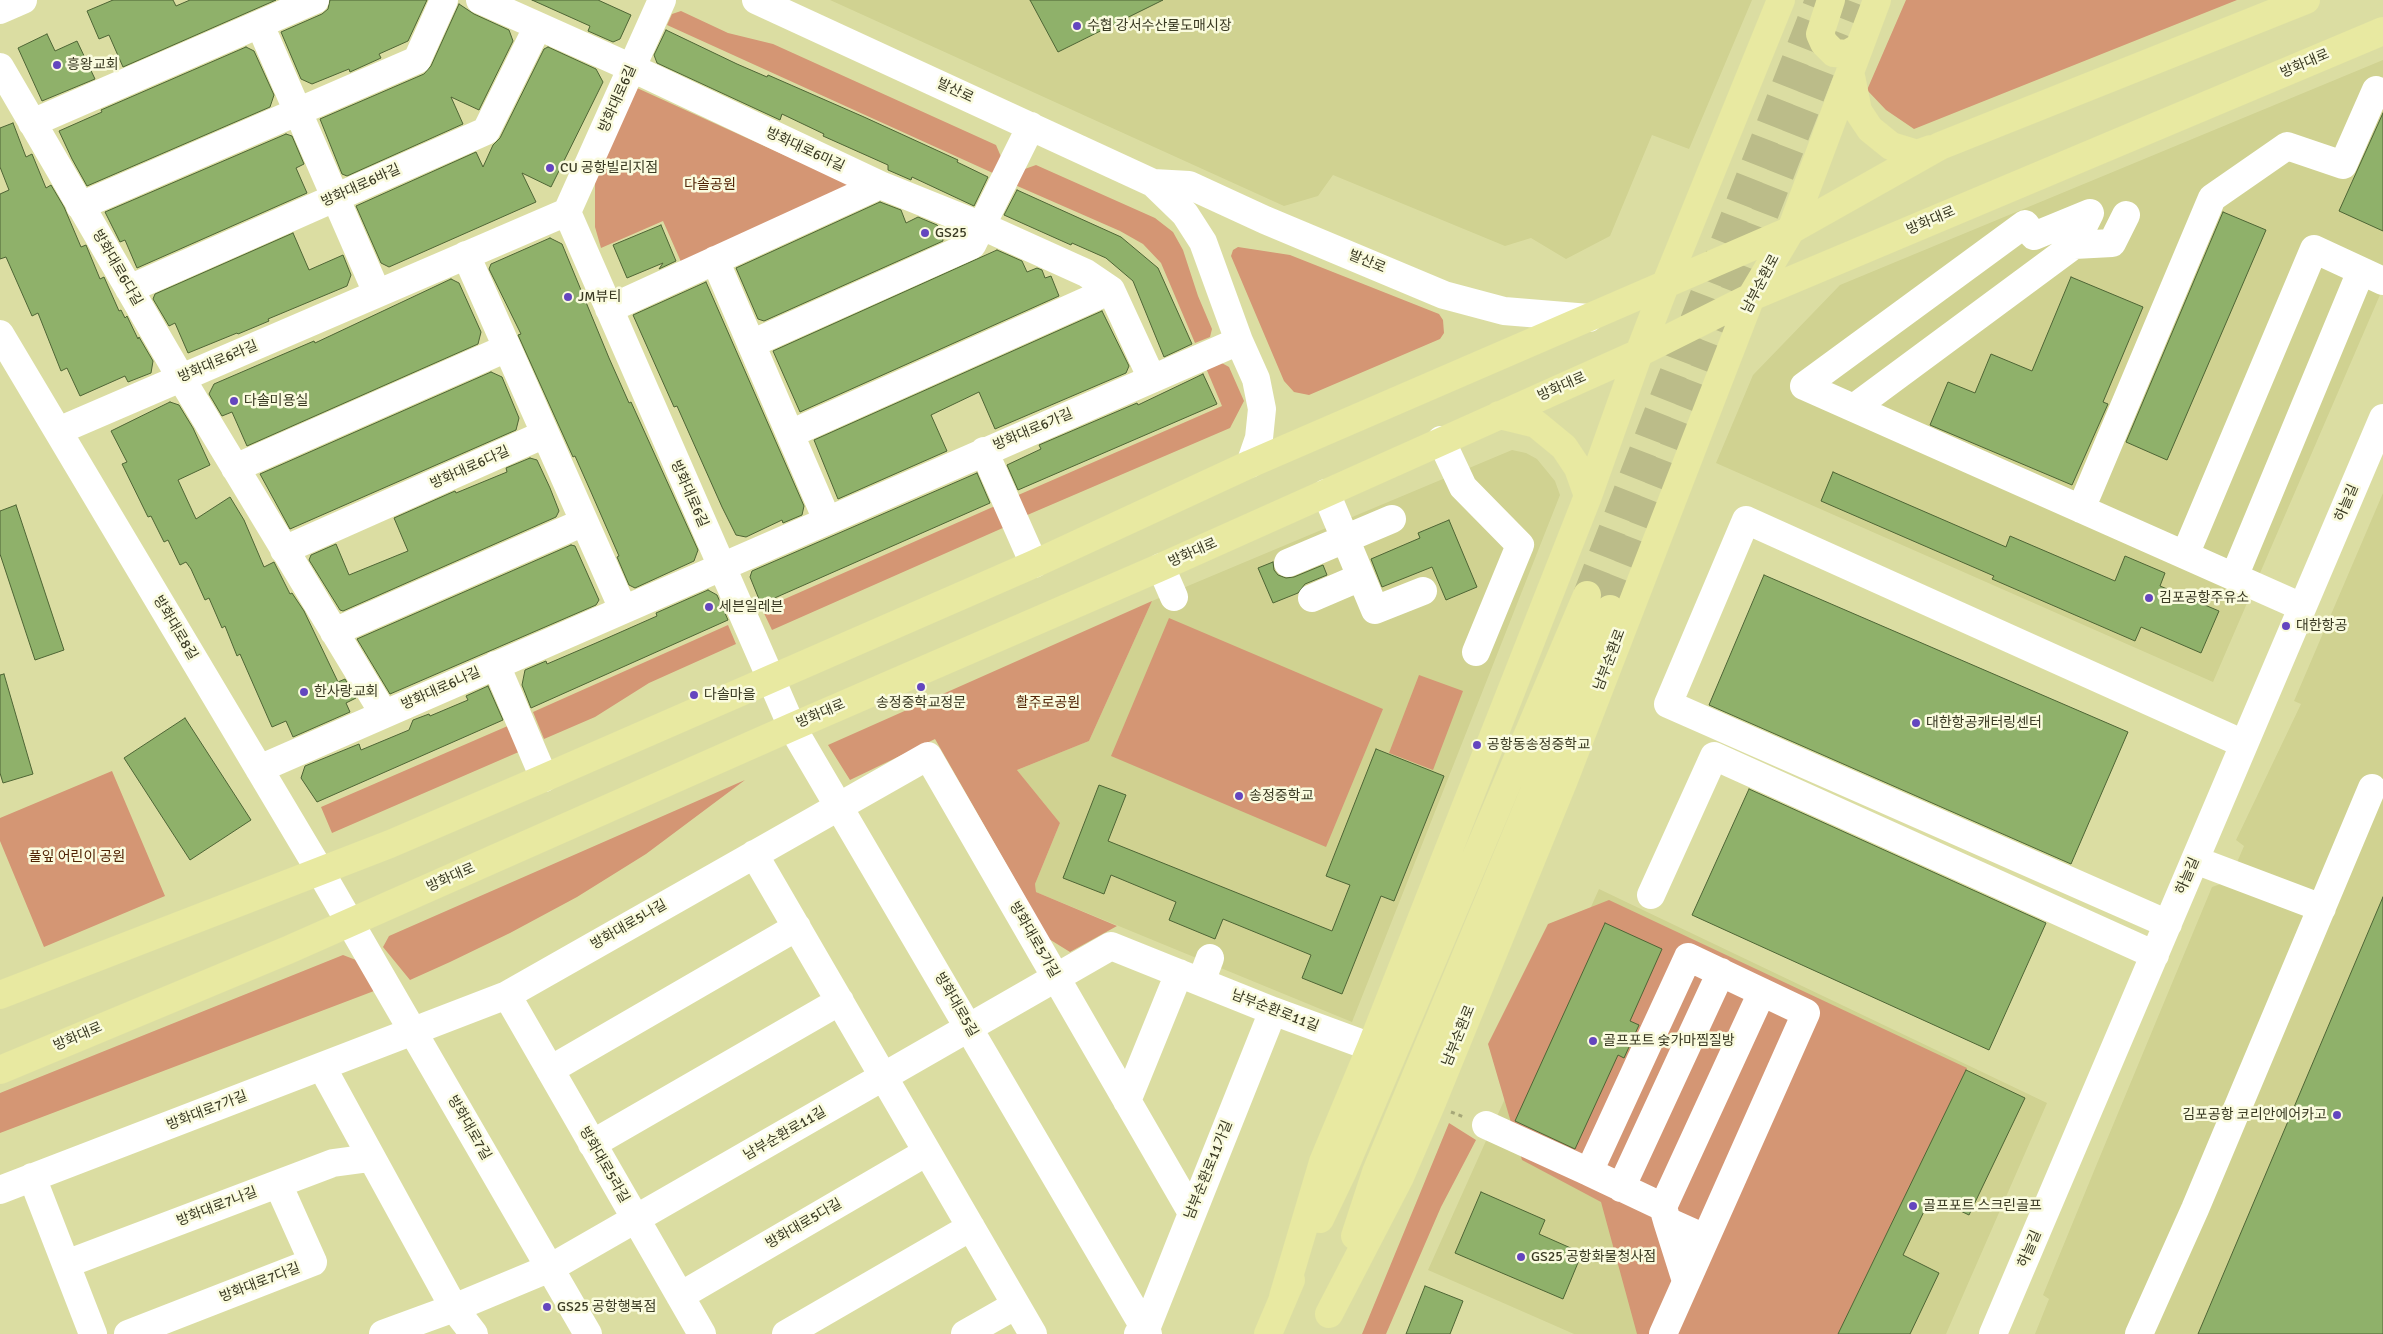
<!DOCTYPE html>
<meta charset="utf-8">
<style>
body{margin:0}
canvas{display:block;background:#dbdda2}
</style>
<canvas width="2383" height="1334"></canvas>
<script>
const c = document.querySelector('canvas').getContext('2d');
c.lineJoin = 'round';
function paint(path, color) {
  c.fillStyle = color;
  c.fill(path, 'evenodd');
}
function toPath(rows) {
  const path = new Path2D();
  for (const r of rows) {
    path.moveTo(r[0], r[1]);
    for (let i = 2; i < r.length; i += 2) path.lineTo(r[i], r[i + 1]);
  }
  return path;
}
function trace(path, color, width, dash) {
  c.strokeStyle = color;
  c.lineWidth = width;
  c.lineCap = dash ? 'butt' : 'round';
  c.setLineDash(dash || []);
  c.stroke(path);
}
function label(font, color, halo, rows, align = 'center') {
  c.font = font + ' Signika,"Noto Sans KR",sans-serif';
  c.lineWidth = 5;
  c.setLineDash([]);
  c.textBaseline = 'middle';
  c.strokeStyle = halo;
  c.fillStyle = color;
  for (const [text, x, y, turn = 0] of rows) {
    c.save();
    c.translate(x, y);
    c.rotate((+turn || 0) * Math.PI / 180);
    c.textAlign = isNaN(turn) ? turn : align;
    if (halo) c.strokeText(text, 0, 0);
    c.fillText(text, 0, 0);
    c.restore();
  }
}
paint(toPath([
 [830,0,1752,0,1689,149,1652,135,1610,236,1566,259,1531,238,1505,246,1333,175,1318,196,1284,206],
 [2383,60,2383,288,2213,682,1716,463,1753,375,1840,285],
 [1512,450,1526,453,1537,459,1555,481,1560,495,1352,1022,1036,892,1035,884,1060,823,1017,770,1089,741,1152,601],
 [2383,493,2383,1334,2035,1334,2049,1299,2043,1295,2096,1166,2212,887,2229,881,2244,846,2236,840,2301,704,2294,701],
 [1599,889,2047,1103,1946,1334,1574,1334,1428,1270]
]), '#d0d291');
paint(toPath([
 [1906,0,2237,0,1914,129,1886,110,1867,90],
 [681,11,728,33,773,44,996,145,1002,159,995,174,667,25,672,14],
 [637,88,850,185,682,264,663,221,601,248,595,227,595,164],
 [1036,165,1155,218,1173,232,1183,250,1198,296,1212,329,1210,337,1195,343,1161,263,1143,244,1120,231,1015,185,1022,170],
 [1238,247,1290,255,1439,314,1443,320,1444,333,1440,339,1309,395,1294,392,1284,381,1231,256,1233,250],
 [1220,362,1229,367,1244,401,1230,428,1025,516,1016,496,1222,406,1206,368],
 [995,506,1005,527,772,630,762,609],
 [1152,601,1089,741,1017,770,1060,823,1035,884,1036,892,1117,926,1070,952,1049,939,935,739,850,780,828,745],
 [1169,618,1383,709,1326,847,1111,756],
 [728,625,736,644,649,683,595,717,544,739,533,712],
 [1419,675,1463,691,1433,770,1389,753],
 [510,725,521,751,332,833,321,807],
 [112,771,165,896,44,947,0,841,0,818],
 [745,780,646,854,577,897,510,933,450,962,410,980,383,947,389,936],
 [1609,900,1967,1068,1838,1334,1637,1334,1601,1202,1522,1160,1488,1044,1548,924],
 [343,955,356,960,374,991,0,1133,0,1093],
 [1449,1123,1476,1140,1441,1207,1386,1334,1362,1334]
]), '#d49674');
const building = toPath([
 [113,0,173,0,176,6,190,0,276,0,123,67,109,35,99,39,87,11,113,0],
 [330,0,427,0,408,41,379,54,381,58,350,72,349,69,312,84,301,79,281,32,322,14,328,9,330,0],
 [532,0,598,0,631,15,620,39,613,42,588,31,590,26,532,0],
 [1030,0,1163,0,1058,52,1030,0],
 [459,4,474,14,509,30,513,41,479,110,451,97,463,124,347,176,342,174,320,119,424,74,431,66,459,4],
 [666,30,737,64,767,77,768,75,864,117,958,160,957,162,988,177,974,206,912,177,911,180,888,170,888,165,823,136,824,134,782,114,780,120,657,63,654,55,666,30],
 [47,34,55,51,77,41,95,79,42,101,18,48,47,34],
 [246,47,254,51,274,95,270,107,87,186,72,159,59,131,102,112,101,110,246,47],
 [548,47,596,69,603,82,551,187,522,173,536,202,389,267,381,263,356,206,476,152,483,167,493,145,500,138,544,49,548,47],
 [2383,113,2383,231,2339,211,2383,113],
 [13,123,26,157,32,154,46,188,51,185,64,207,81,247,86,245,100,279,104,277,119,311,121,310,125,318,127,316,138,339,139,337,153,361,151,373,128,382,125,376,80,396,67,368,61,371,38,313,32,316,6,257,0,259,0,194,9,190,0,167,0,128,13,123],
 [286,134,292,136,304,164,296,168,307,193,137,268,125,240,120,242,105,212,286,134],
 [1017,190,1121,237,1158,268,1192,344,1164,357,1133,281,1106,258,1072,243,1071,245,1004,215,1017,190],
 [880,202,901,210,906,223,918,217,937,225,941,230,943,241,764,321,758,319,736,268,880,202],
 [2223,212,2266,230,2167,460,2126,442,2223,212],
 [661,225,676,261,659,269,663,263,627,278,613,245,661,225],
 [293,233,309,270,343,255,351,275,347,286,268,319,269,321,238,334,237,333,188,353,175,323,169,326,153,299,155,294,293,233],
 [550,238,562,244,609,358,629,403,631,402,698,550,694,561,635,588,629,585,617,557,619,556,591,492,575,456,573,457,518,335,521,334,489,269,491,264,550,238],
 [997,250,1022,261,1027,272,1037,268,1042,270,1045,278,1051,276,1059,296,800,412,773,351,997,250],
 [2071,277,2143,307,2103,402,2108,404,2072,485,1930,425,1948,382,1975,393,1991,354,2032,371,2071,277],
 [451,279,459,283,481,332,478,344,247,446,232,412,222,416,209,394,214,384,314,341,315,343,451,279],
 [706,282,804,506,802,515,783,523,782,520,746,537,736,535,722,507,677,406,674,407,633,315,706,282],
 [1102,311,1129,366,1126,373,995,429,979,392,931,415,947,451,838,499,814,440,1102,311],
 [491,372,502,377,519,418,516,430,290,529,260,474,491,372],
 [1203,374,1217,404,1018,490,1007,465,1041,449,1039,445,1137,403,1138,405,1203,374],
 [170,402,179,405,193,428,210,465,178,480,196,519,230,497,244,520,264,567,274,562,290,594,292,593,304,611,338,682,345,679,356,698,346,703,350,712,293,737,286,721,272,727,240,654,237,656,225,626,222,628,209,598,205,600,191,569,186,562,180,565,168,540,164,542,151,516,148,517,122,464,127,462,111,431,170,402],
 [530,458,537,460,550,488,559,511,556,517,343,611,340,610,309,560,311,555,336,544,349,575,408,551,394,518,455,491,456,493,507,472,506,468,530,458],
 [1833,472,2006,547,2010,536,2115,581,2125,556,2165,573,2160,586,2219,611,2201,653,2141,627,2135,641,1992,579,1994,576,1821,501,1833,472],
 [977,473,990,503,761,604,750,577,752,571,977,473],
 [16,505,64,650,35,660,0,554,0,511,16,505],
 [1449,520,1477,587,1446,600,1432,567,1382,587,1371,559,1420,538,1418,533,1449,520],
 [571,545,575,546,599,600,596,605,390,694,357,639,571,545],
 [1273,562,1274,570,1278,575,1286,578,1294,577,1323,565,1327,575,1305,584,1298,593,1273,603,1258,568,1273,562],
 [1764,575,2128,732,2071,864,1709,705,1764,575],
 [708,590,717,595,728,620,531,708,522,685,525,670,546,661,547,664,596,643,657,616,656,613,708,590],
 [4,674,33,774,3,783,0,773,0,675,4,674],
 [488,686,503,720,317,802,301,778,305,766,359,744,361,750,409,730,413,720,429,714,430,716,468,700,466,696,488,686],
 [185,718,251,820,190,860,124,758,185,718],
 [1376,749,1444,776,1394,901,1381,896,1342,994,1302,978,1311,955,1223,919,1215,939,1169,920,1176,902,1111,875,1104,894,1063,878,1099,785,1126,795,1108,841,1332,931,1350,885,1326,876,1376,749],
 [1749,789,2046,923,1989,1050,1692,915,1749,789],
 [2383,897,2383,1334,2198,1334,2383,897],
 [1605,923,1662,949,1630,1021,1639,1025,1624,1058,1618,1055,1575,1149,1515,1121,1605,923],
 [1966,1070,2025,1098,1969,1215,1931,1197,1903,1255,1939,1273,1910,1334,1838,1334,1966,1070],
 [1481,1192,1545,1220,1539,1234,1582,1253,1563,1299,1455,1253,1481,1192],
 [1425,1286,1463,1301,1450,1334,1406,1334,1425,1286]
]);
paint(building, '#8fb16a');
trace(building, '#4e6535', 1);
trace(toPath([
 [1587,595,1819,0],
 [1612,605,1848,0]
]), '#bbbc89', 28, [28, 14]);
trace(toPath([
 [1451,1112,1464,1117]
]), '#a6a778', 3, [4, 4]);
trace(toPath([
 [480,0,632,68,880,185,982,226,1086,273,1111,290,1152,379],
 [662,0,567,212,792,727,1148,1334],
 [756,0,1153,183,1185,214,1203,242,1239,341,1256,379,1262,409,1259,438,1250,464],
 [0,10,23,0],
 [260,25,377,293],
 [0,67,181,378,384,714],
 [32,123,315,0],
 [1153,183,1189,185,1265,220,1444,295,1504,311,1589,318],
 [80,206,417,60,444,0],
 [466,255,623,609],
 [715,260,827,520],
 [129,289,486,131,538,26],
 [609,309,880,185],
 [0,334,320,871,588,1334],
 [751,344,972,245,1031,126],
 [1804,386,2302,607],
 [1804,386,2025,224,2034,236,2090,213,2074,245],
 [1855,407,2074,245,2112,243,2126,215],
 [58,431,567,212],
 [790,434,1111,290],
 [1441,440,1463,487,1520,545,1476,652],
 [984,451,1034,564],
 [235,468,507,348],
 [1326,493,1375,610,1423,591],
 [2081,509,2212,198,2287,146,2343,165,2376,90],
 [284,550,545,434],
 [2185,555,2314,249,2383,281],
 [1288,563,1392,519],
 [1161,567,1174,597],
 [2234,577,2361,271],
 [1312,598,1361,577],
 [334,632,584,522],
 [496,665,544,778],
 [259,769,1239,341],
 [754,854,1033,1334],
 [2195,860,2322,908],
 [1651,895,1714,756,2155,955],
 [2168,924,1668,704,1746,520,2244,744],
 [1201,982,1210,958],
 [507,995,702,1334],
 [322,1067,454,1308,474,1334],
 [550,1070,797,927],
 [1127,1101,1179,973],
 [1486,1125,1589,1172],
 [592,1144,840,1001],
 [32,1177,93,1334],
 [1621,1188,1721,972],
 [0,1190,507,995,928,756,1192,1213],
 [1663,1207,1762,992],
 [1667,1221,1686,1281],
 [66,1264,333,1163,370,1158],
 [680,1296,927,1152],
 [128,1334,313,1262,278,1184],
 [383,1334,454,1308,550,1268,1111,946,1273,1011,1371,1047],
 [786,1334,971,1227],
 [965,1334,1016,1305],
 [1138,1334,1146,1329,1273,1011],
 [1663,1334,1806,1013,1688,957,1589,1172,1663,1207,1667,1221,1705,1238],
 [1993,1334,2383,418],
 [2139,1334,2195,1209,2372,788]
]), '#fff', 28);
trace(toPath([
 [1831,0,1820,34,1824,43,1834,53,1847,54,1859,47],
 [1850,71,1858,111,1870,129,1891,146,1917,154,1931,149],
 [1499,415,1536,424,1564,447,1578,468,1588,496],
 [0,995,390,844,544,778,1034,564,1250,464,1791,230,1940,146,2306,0],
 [0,1070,288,950,792,727,1161,567,1639,353,1751,297,2383,31],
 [1320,1219,1343,1171,1587,595],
 [1355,1236,1376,1172,1610,609],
 [1283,1297,1323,1162,1371,1047,1588,496,1639,353,1666,283,1781,0],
 [1329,1314,1400,1177,1431,1105,1564,780,1751,297,1791,230,1877,0],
 [1268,1334,1291,1280]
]), '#e8e9a1', 28);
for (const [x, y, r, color] of [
 [1077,26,5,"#6446bf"],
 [57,65,5,"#6446bf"],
 [550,168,5,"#6446bf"],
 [925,233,5,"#6446bf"],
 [568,297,5,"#6446bf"],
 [234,401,5,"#6446bf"],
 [2149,598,5,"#6446bf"],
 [709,607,5,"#6446bf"],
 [2286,626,5,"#6446bf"],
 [921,687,5,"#6446bf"],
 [304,692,5,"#6446bf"],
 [694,695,5,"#6446bf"],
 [1916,723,5,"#6446bf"],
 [1477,745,5,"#6446bf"],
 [1239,796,5,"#6446bf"],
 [1593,1041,5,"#6446bf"],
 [2337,1115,5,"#6446bf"],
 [1913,1206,5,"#6446bf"],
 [1521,1257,5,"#6446bf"],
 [547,1307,5,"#6446bf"]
]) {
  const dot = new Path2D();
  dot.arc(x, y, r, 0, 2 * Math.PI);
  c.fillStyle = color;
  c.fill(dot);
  trace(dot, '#fafbde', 2);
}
label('14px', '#3a3a23', '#fafbde', [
 ["수협 강서수산물도매시장",1087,26],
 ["흥왕교회",67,65],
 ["CU 공항빌리지점",560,168],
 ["GS25",935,233],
 ["JM뷰티",578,297],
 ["다솔미용실",244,401],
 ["김포공항주유소",2159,598],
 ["세븐일레븐",719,607],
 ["대한항공",2296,626],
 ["한사랑교회",314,692],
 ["다솔마을",704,695],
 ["송정중학교정문",921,703,"center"],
 ["대한항공캐터링센터",1926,723],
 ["공항동송정중학교",1487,745],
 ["송정중학교",1249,796],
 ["골프포트 숯가마찜질방",1603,1041],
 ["김포공항 코리안에어카고",2327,1115,"right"],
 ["골프포트 스크린골프",1923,1206],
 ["GS25 공항화물청사점",1531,1257],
 ["GS25 공항행복점",557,1307]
], 'left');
label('14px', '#3a3a23', '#fafbde', [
 ["방화대로",2305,64,-23],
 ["발산로",955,91,25],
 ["방화대로6길",618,99,-66],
 ["방화대로6마길",805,150,25],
 ["방화대로6바길",361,186,-24],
 ["방화대로",1931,221,-23],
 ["발산로",1367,262,22],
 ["방화대로6다길",117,268,60],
 ["남부순환로",1761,284,-62],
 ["방화대로6라길",218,362,-23],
 ["방화대로",1562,387,-24],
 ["방화대로6가길",1033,430,-23],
 ["방화대로6다길",470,468,-24],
 ["방화대로6길",689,494,66],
 ["하늘길",2347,503,-67],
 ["방화대로",1193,553,-24],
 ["방화대로8길",175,628,59],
 ["남부순환로",1610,660,-69],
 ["방화대로6나길",441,689,-24],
 ["방화대로",821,714,-23],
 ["하늘길",2188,876,-67],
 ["방화대로",451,878,-24],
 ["방화대로5나길",629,925,-30],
 ["방화대로5가길",1034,940,60],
 ["방화대로5길",956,1005,60],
 ["남부순환로11길",1275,1011,21],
 ["남부순환로",1459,1036,-68],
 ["방화대로",78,1037,-23],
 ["방화대로7가길",207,1111,-21],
 ["방화대로7길",469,1128,60],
 ["남부순환로11길",785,1134,-30],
 ["방화대로5라길",604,1165,60],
 ["남부순환로11가길",1209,1170,-68],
 ["방화대로7나길",217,1207,-21],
 ["방화대로5다길",804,1224,-30],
 ["하늘길",2030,1249,-67],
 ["방화대로7다길",260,1283,-21]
]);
label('14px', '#512304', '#fafbde', [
 ["다솔공원",710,185],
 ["활주로공원",1048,703],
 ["풀잎 어린이 공원",77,857]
]);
</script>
